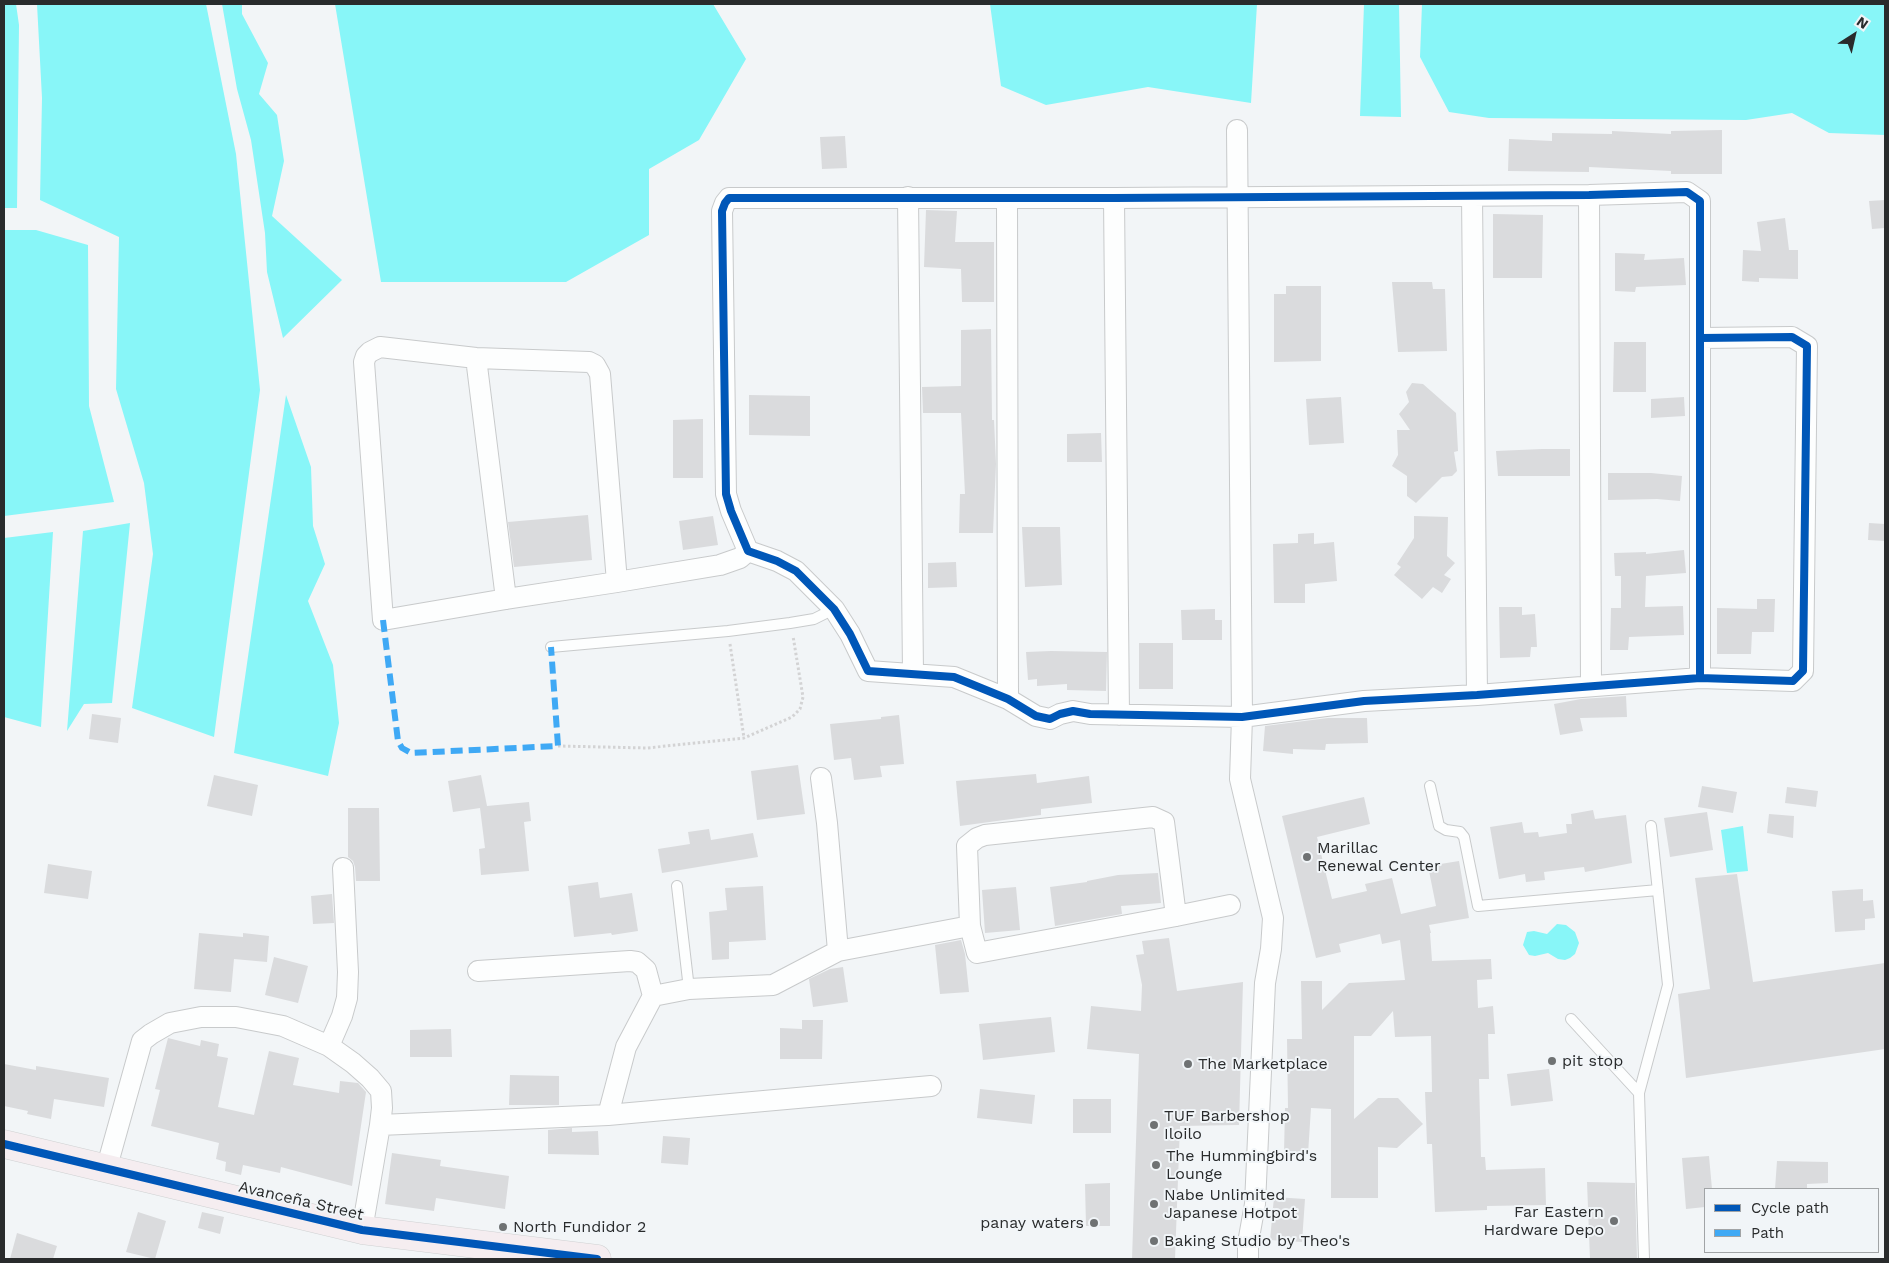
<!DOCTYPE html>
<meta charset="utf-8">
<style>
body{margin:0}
#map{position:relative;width:1889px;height:1263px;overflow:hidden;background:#f2f5f7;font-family:"Work Sans",sans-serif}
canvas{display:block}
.frame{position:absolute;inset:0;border:5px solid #292b2c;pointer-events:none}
.legend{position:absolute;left:1704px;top:1188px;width:175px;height:65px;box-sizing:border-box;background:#f1f5f8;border:1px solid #a1a4a6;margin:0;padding:6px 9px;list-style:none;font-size:15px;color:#292b2c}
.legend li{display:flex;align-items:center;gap:10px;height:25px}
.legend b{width:25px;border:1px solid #a1a4a6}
.north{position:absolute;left:1829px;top:10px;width:50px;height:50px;-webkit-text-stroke:4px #f1f5f8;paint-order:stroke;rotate:35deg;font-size:14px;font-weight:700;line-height:20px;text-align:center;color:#292b2c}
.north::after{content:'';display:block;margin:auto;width:18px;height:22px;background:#292b2c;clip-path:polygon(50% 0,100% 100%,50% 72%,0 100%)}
</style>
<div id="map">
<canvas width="1889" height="1263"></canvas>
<div class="frame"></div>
<ul class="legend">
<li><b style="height:6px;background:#0057b8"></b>Cycle path</li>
<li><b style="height:6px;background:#3fa9f5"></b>Path</li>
</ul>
<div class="north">N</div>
</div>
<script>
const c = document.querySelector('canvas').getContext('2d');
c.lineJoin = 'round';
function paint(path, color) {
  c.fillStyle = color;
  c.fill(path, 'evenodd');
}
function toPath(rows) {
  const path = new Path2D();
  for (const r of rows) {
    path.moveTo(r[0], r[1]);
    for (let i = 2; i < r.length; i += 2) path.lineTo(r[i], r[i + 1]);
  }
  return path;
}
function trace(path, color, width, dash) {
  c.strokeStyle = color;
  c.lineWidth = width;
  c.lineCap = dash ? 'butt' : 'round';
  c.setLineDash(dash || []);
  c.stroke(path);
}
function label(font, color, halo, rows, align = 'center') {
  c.font = font + ' "Work Sans",sans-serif';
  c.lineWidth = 4;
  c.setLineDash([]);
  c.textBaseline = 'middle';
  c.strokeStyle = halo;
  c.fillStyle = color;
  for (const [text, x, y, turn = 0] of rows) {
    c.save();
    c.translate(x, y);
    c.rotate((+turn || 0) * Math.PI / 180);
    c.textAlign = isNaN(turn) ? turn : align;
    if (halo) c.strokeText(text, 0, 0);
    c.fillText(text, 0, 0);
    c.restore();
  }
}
paint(toPath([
 [4,4,16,4,19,25,17,208,4,208],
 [37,4,206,4,236,154,260,390,214,737,132,708,153,554,144,483,116,389,119,237,40,200,42,98],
 [222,4,242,4,242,14,268,63,259,94,277,115,284,161,272,216,342,280,283,338,267,272,265,233,251,140,237,89],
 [335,4,713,4,746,59,699,140,649,169,649,235,566,282,381,282],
 [990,4,1257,4,1251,103,1148,87,1046,105,1001,86],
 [1364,4,1399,4,1401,117,1360,116],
 [1422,4,1885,4,1885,135,1829,133,1792,113,1746,120,1489,118,1449,112,1420,57],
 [4,230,36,230,88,245,89,406,114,502,4,516],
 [286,395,311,467,313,526,325,564,308,601,333,665,339,723,328,776,234,753],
 [130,523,112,703,84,704,67,731,83,531],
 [53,532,41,727,4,717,4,538],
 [1743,826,1748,871,1727,873,1721,830],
 [1557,924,1566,925,1575,932,1579,943,1575,954,1570,958,1565,960,1558,959,1548,953,1535,956,1529,955,1523,945,1527,932,1534,931,1547,934]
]), '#88f6f8');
paint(toPath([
 [1722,130,1722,174,1671,174,1671,171,1589,167,1589,172,1508,171,1509,139,1552,141,1552,133,1612,134,1612,131,1671,134,1671,131],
 [845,136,847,168,822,169,820,137],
 [1885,200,1885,228,1872,229,1869,201],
 [926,210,957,211,955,242,994,242,994,302,962,302,961,269,924,267],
 [1493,214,1543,215,1542,278,1493,278],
 [1785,218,1789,250,1798,250,1798,279,1759,278,1759,282,1742,281,1743,250,1761,251,1757,222],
 [1615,253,1645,254,1644,260,1684,258,1686,285,1636,287,1635,292,1615,291],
 [1392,282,1432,282,1433,289,1445,289,1447,351,1398,352],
 [1286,286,1321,286,1321,361,1274,362,1274,294,1286,294],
 [991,329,992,420,994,420,996,464,993,533,959,533,960,494,965,494,961,413,923,413,922,387,961,386,961,330],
 [1614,342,1646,342,1646,392,1613,392],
 [1412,383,1423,384,1456,413,1458,451,1454,452,1457,471,1452,476,1442,477,1416,503,1407,496,1407,476,1392,466,1398,455,1397,430,1410,430,1399,414,1409,402,1406,392],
 [749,395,810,396,810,436,749,435],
 [1341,397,1344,443,1309,445,1306,399],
 [1684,397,1685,416,1651,418,1651,399],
 [703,419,703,478,673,478,673,420],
 [1101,433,1102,462,1067,462,1067,434],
 [1542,449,1570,449,1570,476,1498,476,1496,451],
 [1608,473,1651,473,1682,476,1680,501,1657,499,1608,500],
 [588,515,592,560,514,567,508,522],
 [713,516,718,545,683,550,679,521],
 [1414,516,1448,517,1447,556,1455,563,1444,575,1451,579,1442,593,1433,587,1422,599,1394,575,1401,567,1397,564,1414,538],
 [1869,523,1885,524,1885,541,1868,540],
 [1022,527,1060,527,1062,585,1025,587],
 [1314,533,1314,544,1334,542,1337,581,1305,584,1305,603,1274,603,1273,544,1298,543,1298,534],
 [1684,550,1686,573,1646,576,1645,607,1683,606,1684,635,1629,637,1628,650,1610,650,1611,608,1621,608,1621,576,1615,576,1614,553,1646,552,1646,554],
 [956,562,957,587,928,588,928,563],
 [1757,599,1775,599,1774,632,1752,632,1751,654,1717,654,1717,608,1757,609],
 [1499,607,1522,607,1522,615,1535,614,1537,647,1531,647,1530,657,1500,658],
 [1215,609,1215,620,1222,620,1222,640,1182,640,1181,610],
 [1139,643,1173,643,1173,689,1139,689],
 [1051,651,1107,652,1106,691,1067,690,1067,684,1037,686,1037,679,1028,680,1026,652],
 [1626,696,1627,717,1580,718,1583,731,1560,735,1554,704,1581,699],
 [92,714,121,718,118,743,89,739],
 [899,715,904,764,880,766,882,777,854,780,851,758,834,760,830,724,881,719,881,717],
 [1328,718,1367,718,1368,743,1326,744,1325,750,1293,749,1293,754,1263,751,1265,726],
 [798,765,805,814,757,820,751,771],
 [1036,774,1037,783,1089,776,1092,803,1041,809,1041,815,960,826,956,781],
 [214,775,258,785,252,816,207,806],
 [481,775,487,806,529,802,531,821,524,822,529,871,481,875,479,849,485,848,480,808,453,812,448,781],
 [1702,786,1737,792,1733,813,1698,807],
 [1787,787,1818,791,1816,807,1785,803],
 [1364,797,1370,824,1317,837,1332,899,1367,891,1365,884,1392,878,1401,914,1436,906,1428,866,1459,861,1469,918,1429,925,1431,933,1430,933,1432,961,1491,959,1492,979,1477,980,1478,1008,1493,1006,1495,1034,1488,1034,1489,1079,1479,1079,1481,1157,1485,1157,1486,1170,1545,1168,1546,1205,1487,1206,1487,1210,1435,1212,1432,1144,1427,1144,1425,1092,1432,1092,1431,1036,1395,1037,1393,1011,1371,1036,1354,1036,1354,1119,1378,1098,1398,1098,1423,1124,1397,1148,1378,1147,1378,1198,1331,1198,1331,1109,1311,1108,1308,1154,1284,1153,1285,1108,1288,1108,1287,1039,1302,1039,1301,981,1322,981,1322,1010,1349,983,1405,980,1400,940,1382,944,1380,934,1339,944,1341,952,1316,958,1282,816],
 [348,808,379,808,380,881,356,881,355,867,353,861,348,857],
 [1593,810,1595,819,1626,815,1632,863,1585,872,1584,867,1544,872,1545,880,1526,882,1525,874,1499,879,1490,827,1522,822,1524,833,1538,832,1539,837,1567,833,1566,824,1572,824,1571,814],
 [1707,812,1713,850,1670,857,1664,818],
 [1769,814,1794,816,1793,838,1767,833],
 [709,829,711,840,753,833,758,857,662,873,658,849,690,844,688,832],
 [48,864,92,871,88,899,44,893],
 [1158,873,1161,903,1121,906,1122,914,1055,926,1050,887,1087,882,1087,881,1118,875],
 [1737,874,1753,982,1885,963,1885,1049,1686,1078,1678,994,1710,989,1695,878],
 [598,882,600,898,632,893,638,931,612,935,611,933,574,937,568,886],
 [763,886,766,940,729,942,729,959,712,960,709,912,727,910,725,888],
 [1016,887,1020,930,985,933,982,890],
 [1863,889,1863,901,1873,900,1875,918,1865,919,1865,930,1835,932,1832,891],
 [332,894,334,923,313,924,311,896],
 [199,933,243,937,243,933,269,936,267,962,234,959,231,992,194,989],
 [1169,938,1177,991,1243,982,1239,1125,1180,1126,1175,1259,1132,1259,1139,1054,1087,1049,1091,1006,1141,1011,1142,985,1136,955,1144,954,1142,941],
 [961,940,965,954,969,992,940,994,935,945],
 [274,957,308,966,298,1003,265,995],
 [843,967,848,1002,813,1007,809,979,830,969],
 [1051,1017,1055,1052,983,1060,979,1024],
 [802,1020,823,1020,822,1059,780,1059,780,1028,802,1029],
 [451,1029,452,1057,410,1057,410,1030],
 [168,1038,200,1046,201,1040,219,1044,217,1056,228,1058,218,1107,254,1115,269,1051,299,1058,293,1085,339,1093,340,1081,358,1083,366,1092,352,1186,281,1167,280,1173,243,1165,241,1175,225,1171,226,1162,216,1159,219,1143,151,1126,160,1090,155,1089],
 [4,1064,36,1070,36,1066,109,1078,104,1107,54,1099,51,1119,27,1114,28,1111,4,1106],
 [1549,1069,1553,1101,1511,1106,1507,1074],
 [510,1075,559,1076,559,1105,509,1105],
 [980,1089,1035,1095,1032,1124,977,1118],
 [1073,1099,1111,1099,1111,1133,1073,1133],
 [572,1128,572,1132,598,1131,599,1155,548,1154,548,1130],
 [663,1136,690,1138,688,1165,661,1163],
 [392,1153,441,1160,440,1166,509,1176,505,1209,436,1198,434,1211,385,1204],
 [1709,1156,1712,1189,1705,1189,1705,1207,1686,1209,1682,1158],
 [1777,1161,1828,1162,1828,1183,1807,1184,1807,1189,1775,1189],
 [1587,1182,1635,1183,1637,1259,1590,1259],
 [1110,1183,1110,1226,1086,1226,1085,1184],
 [1274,1197,1305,1199,1302,1242,1270,1240],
 [138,1212,166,1221,155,1259,126,1252],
 [202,1212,224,1217,220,1234,198,1228],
 [17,1233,57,1246,53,1259,10,1259]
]), '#dadbdd');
const lane = toPath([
 [551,647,728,631,790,623,814,619,834,609],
 [1430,786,1439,826,1446,830,1460,832,1464,837,1478,906,1658,890],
 [677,886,689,989],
 [1571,1019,1639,1093],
 [1644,1259,1639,1093,1668,985,1651,826]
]);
const street = toPath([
 [1237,130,1242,717,1240,779,1273,918,1271,949,1265,983,1255,1204,1248,1243,1248,1259],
 [1589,195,1591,686],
 [1472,196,1477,695],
 [908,197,913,673],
 [1007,198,1008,699],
 [1114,198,1119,715],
 [476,358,506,599],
 [617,582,600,374,595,365,589,362,476,358,380,347,370,352,366,356,364,362,383,620,506,599,617,582,720,565,740,558,748,551],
 [1700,678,1700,201,1687,192,1589,195,1114,198,729,198,725,203,722,211,726,494,731,511,748,551,777,561,796,571,834,609,850,634,868,671,954,677,1008,699,1036,716,1050,719,1060,714,1073,711,1090,714,1242,717,1364,701,1477,695,1700,678,1793,681,1803,671,1807,346,1792,337,1701,338],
 [821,778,827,823,838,951],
 [1176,916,1164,822,1153,817,985,835,977,838,967,846,970,926,977,953,993,950,1176,916,1230,905],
 [478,971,630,961,637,962,646,970,653,996],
 [329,1046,342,1016,347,998,348,972,343,868],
 [608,1115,626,1047,653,996,689,989,773,985,838,951,970,926],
 [380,1125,608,1115,931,1086],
 [106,1170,142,1041,151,1034,170,1023,201,1017,236,1017,283,1026,329,1046,353,1063,370,1078,381,1091,382,1108,380,1125,362,1230]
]);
const primary = toPath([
 [4,1144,362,1230,597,1259]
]);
trace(lane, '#c8cacb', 12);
trace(street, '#c8cacb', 22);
trace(primary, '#cfd1d2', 29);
trace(toPath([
 [730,644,744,738],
 [558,746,647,748,744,738,792,717,800,709,803,697,793,636]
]), '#d3d3d4', 3, [2.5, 2.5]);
trace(lane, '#fdfefe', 10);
trace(street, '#fdfefe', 20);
trace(primary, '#f5edf0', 28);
trace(toPath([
 [383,620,398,741,402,748,411,753,558,746,551,647]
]), '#3fa9f5', 6, [12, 6]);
trace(toPath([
 [1700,678,1700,201,1687,192,1589,195,1114,198,729,198,725,203,722,211,726,494,731,511,748,551,777,561,796,571,834,609,850,634,868,671,954,677,1008,699,1036,716,1050,719,1060,714,1073,711,1090,714,1242,717,1364,701,1477,695,1700,678,1793,681,1803,671,1807,346,1792,337,1701,338],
 [4,1144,362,1230,597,1259]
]), '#0057b8', 8);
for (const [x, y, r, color] of [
 [1307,857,5,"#6f7273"],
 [1552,1061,5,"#6f7273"],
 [1188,1064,5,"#6f7273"],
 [1154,1125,5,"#6f7273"],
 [1156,1165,5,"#6f7273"],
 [1154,1204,5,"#6f7273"],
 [1614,1221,5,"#6f7273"],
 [1094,1223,5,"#6f7273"],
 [503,1227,5,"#6f7273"],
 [1154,1241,5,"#6f7273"]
]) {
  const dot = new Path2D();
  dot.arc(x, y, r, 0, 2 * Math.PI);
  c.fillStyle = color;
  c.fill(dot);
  trace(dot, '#f1f5f8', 2);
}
label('16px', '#292b2c', '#f1f5f8', [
 ["Marillac",1317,848],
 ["Renewal Center",1317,866],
 ["pit stop",1562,1061],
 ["The Marketplace",1198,1064],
 ["TUF Barbershop",1164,1116],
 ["Iloilo",1164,1134],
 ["The Hummingbird's",1166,1156],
 ["Lounge",1166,1174],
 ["Nabe Unlimited",1164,1195],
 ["Japanese Hotpot",1164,1213],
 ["Far Eastern",1604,1212,"right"],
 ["Hardware Depo",1604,1230,"right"],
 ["panay waters",1084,1223,"right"],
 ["North Fundidor 2",513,1227],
 ["Baking Studio by Theo's",1164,1241]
], 'left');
label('16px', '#292b2c', '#f1f5f8', [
 ["Avanceña Street",301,1201,13]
]);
</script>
